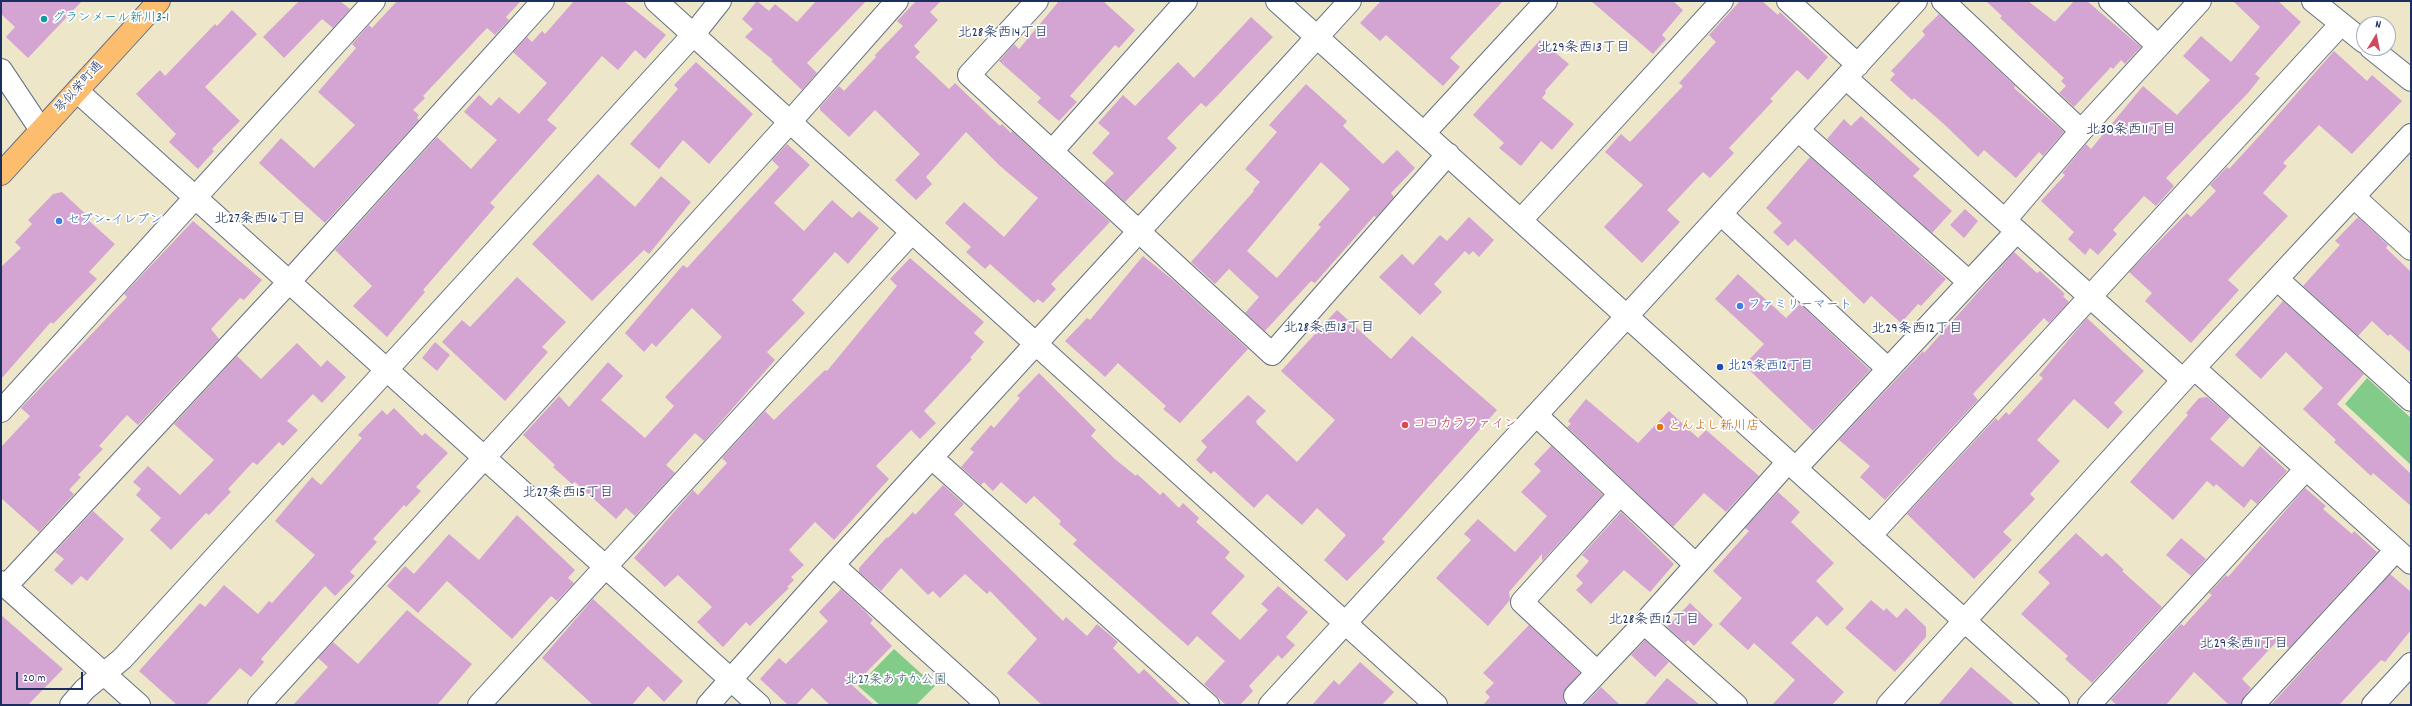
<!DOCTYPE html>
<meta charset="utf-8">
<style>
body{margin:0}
#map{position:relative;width:2412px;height:706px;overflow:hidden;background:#ede6c9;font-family:Dekko,sans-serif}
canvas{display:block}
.frame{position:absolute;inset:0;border:2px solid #1b2f5e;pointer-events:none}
.north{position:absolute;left:2356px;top:16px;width:40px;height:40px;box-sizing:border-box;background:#fff;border:1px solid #a4acbf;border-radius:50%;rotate:10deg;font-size:11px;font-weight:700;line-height:16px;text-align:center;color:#1b2f5e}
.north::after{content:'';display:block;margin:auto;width:14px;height:18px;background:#d1495b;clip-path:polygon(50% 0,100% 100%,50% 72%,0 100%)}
.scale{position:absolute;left:16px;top:672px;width:67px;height:18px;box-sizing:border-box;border:2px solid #1b2f5e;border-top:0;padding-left:5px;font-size:12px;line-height:14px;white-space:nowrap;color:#1b2f5e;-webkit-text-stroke:3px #fff;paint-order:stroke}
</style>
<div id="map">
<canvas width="2412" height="706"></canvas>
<div class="frame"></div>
<div class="north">N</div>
<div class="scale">20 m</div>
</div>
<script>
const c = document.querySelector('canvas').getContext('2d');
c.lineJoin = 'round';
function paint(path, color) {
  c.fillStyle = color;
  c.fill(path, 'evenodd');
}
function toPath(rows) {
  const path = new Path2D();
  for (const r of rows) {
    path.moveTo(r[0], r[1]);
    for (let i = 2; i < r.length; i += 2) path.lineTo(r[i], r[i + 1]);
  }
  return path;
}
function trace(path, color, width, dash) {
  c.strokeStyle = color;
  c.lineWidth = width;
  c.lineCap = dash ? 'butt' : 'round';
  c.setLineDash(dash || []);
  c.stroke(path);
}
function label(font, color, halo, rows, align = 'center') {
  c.font = font + ' Dekko,"Klee One",sans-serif';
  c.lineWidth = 3.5;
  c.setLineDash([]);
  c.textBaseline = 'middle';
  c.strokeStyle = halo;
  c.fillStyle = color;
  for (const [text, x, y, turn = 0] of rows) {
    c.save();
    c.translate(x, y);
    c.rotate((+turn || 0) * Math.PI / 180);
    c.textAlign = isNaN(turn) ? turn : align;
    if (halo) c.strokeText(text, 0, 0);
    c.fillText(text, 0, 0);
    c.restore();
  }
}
paint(toPath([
 [2367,378,2411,418,2411,465,2345,404],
 [894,649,935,686,916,705,880,705,858,686]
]), '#82cb88');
paint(toPath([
 [1,1,82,1,28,58,6,37,15,27,1,14],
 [299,1,340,1,350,9,333,28,322,19,284,58,263,37],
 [397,1,521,1,506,17,509,20,495,35,487,28,423,96,425,98,413,110,419,115,417,118,419,120,325,223,259,163,281,138,314,168,355,125,318,92,356,48,352,44,369,25,372,28],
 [574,1,624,1,666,35,645,59,635,50,618,70,602,56,547,120,557,128,490,203,495,207,423,290,425,292,387,337,353,306,372,286,335,250,437,137,471,169,497,140,464,112,479,95,491,106,499,97,519,114,547,83,513,52,527,37,532,42,542,31,545,34],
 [757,1,769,11,775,4,797,22,816,1,866,1,807,63,817,73,802,90,771,61,773,60,745,37,753,29,742,19],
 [916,1,941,1,930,12,938,20,914,46,920,52,915,57,949,89,955,83,1000,126,1002,124,1011,133,1012,131,1110,222,1051,284,1056,289,1043,303,1038,299,1034,303,990,264,985,269,966,252,971,247,945,223,964,202,1004,237,1038,198,1000,166,966,132,926,177,932,184,916,200,895,180,920,154,875,110,849,137,820,110,820,107,839,86,844,91,876,57,875,55,903,26,897,21],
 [1059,1,1103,1,1135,30,1119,48,1115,45,1070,96,1077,102,1059,121,1037,102,1041,98,999,61,1014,44,1019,49],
 [1381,1,1503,1,1450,58,1460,67,1443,86,1386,35,1380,41,1360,23],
 [1591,1,1673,1,1683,10,1662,35,1666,39,1653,54],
 [1740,1,1762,1,1778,15,1780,12,1828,57,1808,80,1797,70,1770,99,1773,101,1729,148,1734,153,1710,178,1703,172,1667,210,1680,222,1642,263,1604,227,1643,185,1605,152,1621,134,1630,142,1683,86,1679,83,1716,42,1709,35],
 [1986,1,2028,1,2055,22,2074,1,2087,1,2141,47,2125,64,2121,60,2113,69,2111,67,2074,107,2059,93,2066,86,2061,81,2064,78,2000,18,2002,16],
 [2233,1,2278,1,2301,22,2255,74,2260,78,2248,93,2166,178,2174,186,2156,206,2144,196,2113,230,2117,234,2098,255,2090,248,2085,255,2068,239,2074,232,2041,201,2065,175,2062,173,2086,144,2091,149,2143,86,2177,115,2210,80,2183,56,2201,36,2231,62,2260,27],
 [232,10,257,34,205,87,240,121,212,149,214,151,198,169,169,142,176,134,136,94,160,70,165,76,215,24,217,26],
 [1939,14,2015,86,2014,88,2064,132,2043,156,2039,152,2016,178,1984,150,1978,157,1945,125,1914,98,1912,100,1890,80,1895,74,1891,71,1925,35,1922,31],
 [1251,17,1273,37,1220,93,1206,107,1201,103,1167,138,1177,148,1125,202,1104,183,1114,173,1092,153,1110,133,1098,123,1123,95,1135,106,1178,62,1194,78],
 [1540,40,1569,64,1545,91,1546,93,1542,98,1574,124,1552,150,1541,141,1521,166,1499,148,1504,143,1473,115],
 [2334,51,2367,81,2372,75,2402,101,2352,154,2319,125,2283,163,2287,166,2263,193,2288,216,2228,280,2239,290,2191,343,2145,301,2152,293,2129,272,2187,213,2191,217,2216,191,2210,185,2227,167,2229,169,2263,132],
 [696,62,753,114,709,164,683,140,659,169,630,144,678,89,674,85],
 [1306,84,1347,121,1343,126,1383,164,1397,150,1415,168,1391,193,1394,197,1376,217,1374,216,1315,283,1311,281,1265,331,1245,313,1259,297,1229,269,1215,284,1191,262,1254,191,1253,190,1260,182,1245,169,1277,132,1269,125],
 [1321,162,1350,189,1318,225,1321,227,1277,278,1247,251],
 [1861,116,1920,169,1913,176,1952,211,1932,233,1827,139,1844,119,1851,126],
 [787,144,810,165,774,203,804,231,832,200,852,218,859,211,879,228,848,264,835,252,792,300,805,313,767,352,775,360,704,441,695,433,666,465,675,473,635,516,626,508,616,519,575,482,572,484,553,467,555,465,523,435,559,396,569,407,608,362,623,376,601,400,645,438,674,406,665,397,722,337,692,308,656,347,652,343,644,352,625,333,683,265,687,268,779,167,772,160],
 [1810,157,1946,279,1921,306,1918,304,1901,323,1871,296,1864,304,1795,239,1788,246,1773,232,1782,223,1766,208],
 [598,174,635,207,661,176,691,202,649,254,644,250,592,301,532,244],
 [62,192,90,218,88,220,115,244,89,272,97,279,53,324,51,322,1,379,1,267,21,248,15,242,32,224,28,220,53,194],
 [1965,209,1978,221,1964,238,1950,225],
 [1469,217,1494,240,1479,257,1473,251,1469,255,1465,251,1434,284,1442,292,1420,315,1379,277,1402,254,1413,265,1440,235,1447,241],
 [2358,217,2388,245,2386,248,2411,272,2411,353,2390,334,2388,336,2372,321,2358,336,2303,286,2340,245,2335,241],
 [193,221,262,280,244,300,240,298,211,329,219,339,138,425,127,415,99,446,103,449,78,475,81,477,69,490,74,494,39,532,1,498,1,447,30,416,21,408,127,297,124,294],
 [2014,252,2037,273,2040,271,2065,294,2063,296,2069,302,2049,323,2044,318,2012,352,1973,394,1978,400,1885,500,1860,477,1870,466,1839,440,1923,351,1924,353],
 [1143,256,1173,280,1248,349,1180,423,1163,409,1166,406,1118,363,1105,377,1065,341,1087,318,1090,320],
 [910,258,984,322,974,333,984,342,970,358,972,359,924,411,936,423,920,439,911,430,876,466,889,479,834,540,815,522,789,550,804,565,791,577,794,580,787,587,789,588,750,626,746,622,723,647,697,622,712,607,678,575,665,587,634,558,693,490,698,495,727,463,722,458,765,411,774,420,825,370,827,371,897,286,890,279],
 [1738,274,1786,318,1800,304,1870,370,1813,431,1744,365,1764,344,1715,299],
 [517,277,566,322,542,347,548,352,505,401,442,342,462,320,470,327],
 [2283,301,2364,374,2337,404,2411,474,2411,506,2373,473,2371,476,2334,442,2336,440,2303,409,2323,388,2286,352,2261,379,2235,355],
 [1337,310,1391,359,1412,336,1497,410,1382,539,1385,542,1347,581,1324,560,1346,535,1317,508,1302,525,1267,494,1254,508,1214,471,1211,474,1196,460,1207,447,1201,441,1248,395,1266,411,1256,421,1257,424,1297,462,1335,420,1281,371],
 [2087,318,2144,371,2114,403,2123,412,2108,429,2074,399,2037,440,2060,461,2030,494,2035,499,2003,532,2012,540,1974,579,1907,514,1996,418,1998,421,2006,412,2009,415,2043,378,2039,375],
 [435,342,450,355,437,371,422,358],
 [297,343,321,367,327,360,346,377,322,403,313,394,287,421,298,430,283,446,279,442,257,465,253,462,228,489,231,492,209,515,206,513,171,550,150,530,161,518,136,495,141,489,133,482,148,466,180,495,214,460,174,424,237,356,261,379],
 [1039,373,1096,430,1091,436,1116,460,1136,476,1137,474,1160,495,1163,492,1179,508,1183,503,1199,518,1196,522,1230,552,1225,558,1245,576,1211,613,1240,640,1268,610,1261,604,1278,586,1308,612,1286,637,1295,645,1282,659,1278,655,1249,686,1253,691,1240,705,1226,705,1204,684,1225,661,1197,636,1188,646,1073,544,1077,540,1059,524,1061,521,1034,496,1026,504,1001,482,993,491,984,482,981,485,961,467,974,452,970,449,991,425,994,428,1020,398,1017,396],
 [2207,397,2230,417,2210,439,2241,466,2243,467,2260,446,2287,471,2257,504,2251,499,2244,508,2216,484,2214,487,2207,481,2173,520,2130,482,2188,415,2186,413,2199,398],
 [1586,399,1638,443,1669,411,1698,438,1706,430,1759,476,1726,512,1704,493,1673,527,1567,427,1571,424,1568,421],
 [394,408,422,436,425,433,448,453,416,487,421,491,406,507,404,505,373,539,377,542,350,572,355,576,335,596,325,586,261,659,264,662,251,677,240,668,206,705,177,705,139,671,200,603,205,607,224,585,258,614,269,601,272,603,315,555,275,521,312,477,321,485,362,438,358,435,382,410,387,415],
 [1551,446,1603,495,1542,561,1542,554,1509,592,1510,600,1488,626,1436,578,1471,540,1464,534,1478,519,1515,552,1547,516,1521,492,1541,471,1534,464],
 [943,485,964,504,954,514,1063,621,1066,617,1087,636,1097,624,1118,642,1113,648,1139,674,1144,669,1181,705,1042,705,1007,673,1037,639,990,591,987,594,965,574,940,598,933,591,928,595,901,568,881,591,859,572,859,568,887,537,888,538,913,512,915,515],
 [2305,488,2326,506,2323,509,2352,534,2354,531,2377,552,2289,648,2279,639,2242,679,2251,688,2244,697,2241,705,2229,705,2194,672,2166,705,2117,705,2111,700,2181,624,2184,626,2189,620,2212,595,2209,593,2226,575,2228,577],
 [1778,492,1800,512,1791,522,1834,563,1816,581,1844,609,1827,626,1817,616,1791,643,1844,692,1832,705,1772,705,1795,680,1754,643,1748,650,1719,624,1742,598,1713,571,1749,531,1745,528],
 [93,511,124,539,87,581,81,576,72,585,54,570,64,559,55,552],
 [1621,512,1674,564,1650,592,1624,570,1591,604,1576,590,1583,583,1576,576,1589,561,1582,555],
 [517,515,575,570,568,578,574,583,557,601,551,596,512,639,447,581,418,613,387,586,405,566,414,574,449,534,479,560],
 [2076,533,2102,557,2106,553,2124,570,2122,571,2162,607,2092,683,2065,659,2068,656,2021,614,2050,583,2038,572],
 [2181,538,2206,559,2191,576,2166,555],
 [2390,574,2411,592,2411,630,2385,662,2381,660,2339,705,2271,705],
 [841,589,864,610,873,620,870,623,892,646,853,686,874,705,830,705,812,688,796,705,788,705,760,679,779,658,786,664,828,621,819,612],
 [593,599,683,681,664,702,648,686,632,705,593,705,542,658],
 [1871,600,1884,611,1886,608,1897,618,1906,608,1926,627,1926,637,1895,672,1845,628],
 [1690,603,1713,625,1694,646,1688,640,1685,643,1667,627],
 [407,610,472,664,437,705,293,705,328,667,318,658,333,642,358,664],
 [1,615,63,669,28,705,1,705],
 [1529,625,1580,673,1563,693,1563,699,1566,705,1483,705,1490,697,1485,692,1494,683,1483,673],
 [1645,640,1669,662,1655,677,1631,655],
 [1360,662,1394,692,1382,705,1312,705,1334,680,1339,685],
 [1971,667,2015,705,1938,705],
 [1667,678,1700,705,1644,705],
 [1601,687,1620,705,1584,705]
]), '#d4a5d3');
const minor = toPath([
 [656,1,1436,705],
 [1037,1,969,75,1272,354,1448,154],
 [1277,1,2058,705],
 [1788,1,1858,65],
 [1943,1,2081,131],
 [2110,1,2158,46],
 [2313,1,2364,42],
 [2371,48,2411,80],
 [1,70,41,130],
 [1846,78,2183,380],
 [77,91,759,705],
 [1798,130,1969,282],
 [1424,133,1546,1],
 [1053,150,1186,1],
 [2354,197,2411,249],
 [1721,214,1888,369],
 [1521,220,1722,1],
 [2005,220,2081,131,2200,1],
 [2277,279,2411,400],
 [2194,368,2411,563],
 [1,411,374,1],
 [1536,415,1696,565],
 [932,458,1208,705],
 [1796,468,2017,231],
 [1870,536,2341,24],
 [833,565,988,705],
 [1,582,139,705],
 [6,586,289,282,543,1],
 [1644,623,1736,705],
 [1597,672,1522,602,1620,494],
 [1575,696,1644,623,1788,462],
 [71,705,85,689,122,659,693,35,720,1],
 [259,705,790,122,897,1],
 [479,705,912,232],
 [708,705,833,565,1350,1],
 [1270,705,1916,1],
 [1888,705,2194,368,2411,135],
 [2089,705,2306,469],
 [2253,705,2396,550],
 [2373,705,2411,664]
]);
const major = toPath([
 [1,174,159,1]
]);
trace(minor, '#646f83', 24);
trace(major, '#646f83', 24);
trace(minor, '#fff', 22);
trace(major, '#fcbd6f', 22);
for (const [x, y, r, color] of [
 [44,19,4,"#0f9aa8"],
 [59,221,4,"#3f7fe0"],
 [1740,306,4,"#3f7fe0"],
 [1720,367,4,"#1a4fb4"],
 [1405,425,4,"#e0444e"],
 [1660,427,4,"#e8710a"]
]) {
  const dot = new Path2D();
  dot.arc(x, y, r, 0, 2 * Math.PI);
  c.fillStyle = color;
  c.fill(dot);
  trace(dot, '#fff', 1.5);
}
label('13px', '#0d838f', '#fff', [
 ["グランメール新川3-1",52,19]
], 'left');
label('13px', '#1b2f5e', '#fff', [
 ["琴似栄町通",80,88,-48]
]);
label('13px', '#366cbe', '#fff', [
 ["セブン-イレブン",67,221],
 ["ファミリーマート",1748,306]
], 'left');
label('13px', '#164399', '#fff', [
 ["北29条西12丁目",1728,367]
], 'left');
label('13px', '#be3a42', '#fff', [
 ["ココカラファイン",1413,425]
], 'left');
label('13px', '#c56008', '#fff', [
 ["とんよし新川店",1668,427]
], 'left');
label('13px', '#3a5e6b', '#fff', [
 ["北27条あすか公園",896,681]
]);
label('14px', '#1b2f5e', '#fff', [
 ["北28条西14丁目",1003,34],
 ["北29条西13丁目",1584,49],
 ["北30条西11丁目",2131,131],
 ["北27条西16丁目",260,220],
 ["北28条西13丁目",1329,329],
 ["北29条西12丁目",1917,330],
 ["北27条西15丁目",568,494],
 ["北28条西12丁目",1654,621],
 ["北29条西11丁目",2244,645]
]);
</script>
